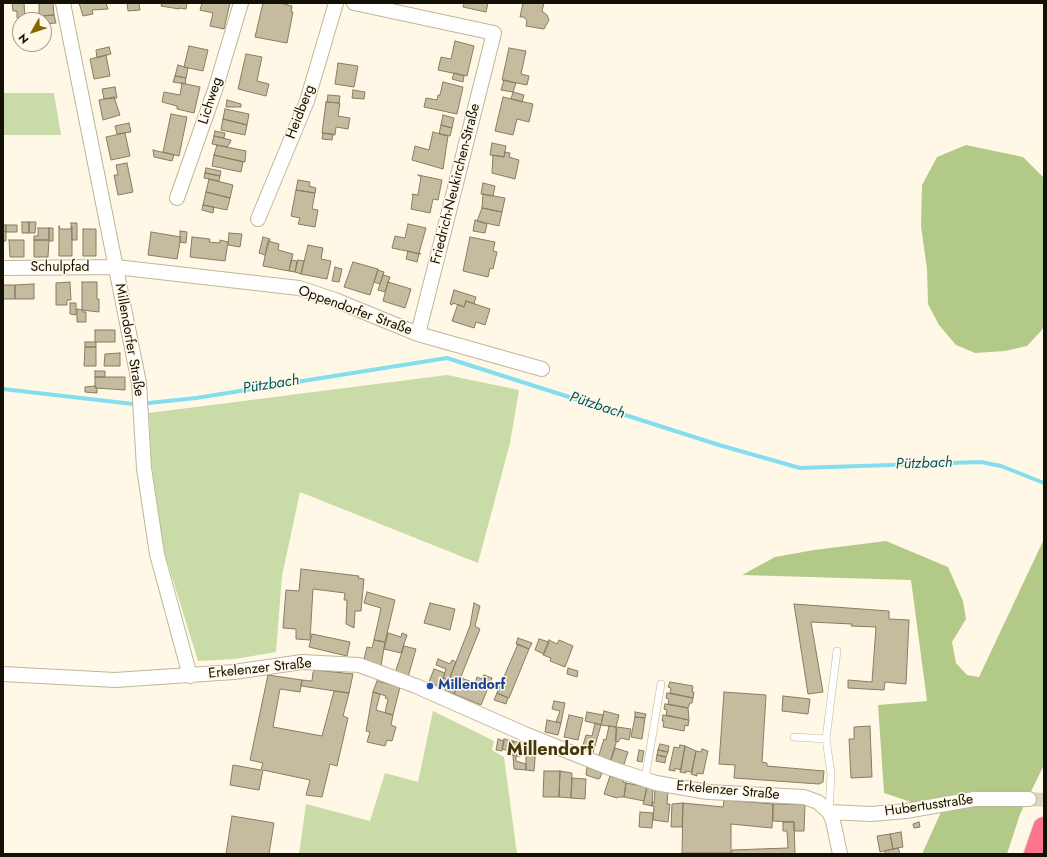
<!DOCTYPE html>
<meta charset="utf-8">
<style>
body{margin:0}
#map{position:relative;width:1047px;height:857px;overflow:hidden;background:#fff8e6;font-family:Jost,sans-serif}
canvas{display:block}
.frame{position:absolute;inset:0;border:4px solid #131006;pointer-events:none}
.north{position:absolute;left:12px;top:12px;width:40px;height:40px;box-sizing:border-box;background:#fff8e6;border:1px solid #a19b8c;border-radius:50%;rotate:231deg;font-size:11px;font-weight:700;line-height:16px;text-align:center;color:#131006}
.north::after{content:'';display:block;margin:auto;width:14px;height:18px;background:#856700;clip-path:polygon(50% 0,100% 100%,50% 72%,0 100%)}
</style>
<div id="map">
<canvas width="1047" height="857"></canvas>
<div class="frame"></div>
<div class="north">N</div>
</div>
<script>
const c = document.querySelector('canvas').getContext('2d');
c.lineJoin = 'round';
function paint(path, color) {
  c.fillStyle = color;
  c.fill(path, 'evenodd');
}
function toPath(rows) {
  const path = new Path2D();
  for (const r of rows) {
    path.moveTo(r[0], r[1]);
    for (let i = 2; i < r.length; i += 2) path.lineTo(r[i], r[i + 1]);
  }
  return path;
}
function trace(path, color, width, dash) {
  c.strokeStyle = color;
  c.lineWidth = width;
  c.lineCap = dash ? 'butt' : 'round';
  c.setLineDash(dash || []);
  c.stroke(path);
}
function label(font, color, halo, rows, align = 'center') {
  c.font = font + ' Jost,sans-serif';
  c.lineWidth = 3;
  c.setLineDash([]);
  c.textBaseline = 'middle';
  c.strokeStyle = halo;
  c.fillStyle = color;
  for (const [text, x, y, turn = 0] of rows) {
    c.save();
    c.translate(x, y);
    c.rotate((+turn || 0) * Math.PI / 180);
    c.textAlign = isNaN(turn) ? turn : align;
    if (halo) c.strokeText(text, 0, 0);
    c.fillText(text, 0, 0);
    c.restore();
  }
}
paint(toPath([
 [3,93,54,93,61,135,3,135],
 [447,375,519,390,510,443,478,563,300,492,282,576,276,652,235,659,198,661,164,551,151,461,149,413],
 [433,711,494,741,492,750,504,757,517,854,299,854,306,804,370,821,385,773,418,782]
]), '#c9dba6');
paint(toPath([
 [966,145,1023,157,1044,178,1044,325,1042,330,1027,346,1005,351,975,353,956,345,939,325,928,304,927,269,921,226,922,185,937,157],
 [1044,539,1044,765,1020,814,1007,854,922,854,941,812,884,793,878,705,927,701,911,580,742,575,775,557,814,550,886,541,948,567,963,601,966,619,952,642,956,663,967,675,979,677]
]), '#b3c988');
trace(toPath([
 [3,389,133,404],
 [149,403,196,398,447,358,719,445,800,468,981,462,1001,466,1044,483]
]), '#84deef', 4);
const building = toPath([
 [12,3,24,3,25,17,17,18,17,11,13,11,12,3],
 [39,3,53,3,54,15,39,16,39,3],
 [79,3,106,3,108,9,92,10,93,14,83,16,79,3],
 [127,3,139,3,140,10,128,11,127,3],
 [162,3,187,3,186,9,179,8,179,9,161,6,162,3],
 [202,3,230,3,224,29,210,26,213,13,200,10,202,3],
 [263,3,280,3,292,6,291,12,293,12,287,43,255,37,263,3],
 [464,3,488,3,486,12,463,7,464,3],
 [523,3,544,3,542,11,547,15,549,20,544,29,526,26,527,21,524,17,520,17,523,3],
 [54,15,56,23,45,24,44,16,54,15],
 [455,41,474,46,467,76,438,70,441,57,451,59,455,41],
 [189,46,208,50,203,71,184,67,189,46],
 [109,47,111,54,97,58,96,50,109,47],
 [509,48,526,51,521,74,529,76,527,85,502,80,509,48],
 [246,54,262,57,257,81,269,84,266,96,238,89,246,54],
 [106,55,110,76,94,79,90,59,106,55],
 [338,63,358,66,354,87,335,84,338,63],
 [178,65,188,68,186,78,175,76,178,65],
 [454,73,464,76,463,82,452,79,454,73],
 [175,76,186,78,185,84,173,82,175,76],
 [504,80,516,83,513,92,501,90,504,80],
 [443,82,463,87,457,114,424,107,426,98,437,100,438,95,440,95,443,82],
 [182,83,200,87,194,113,177,109,177,106,162,102,164,92,180,95,182,83],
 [115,87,117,98,104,99,102,89,115,87],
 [353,90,365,92,364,99,352,98,353,90],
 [513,92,524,95,522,102,511,99,513,92],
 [328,95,340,96,339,103,327,102,328,95],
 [114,97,120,115,103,120,99,100,114,97],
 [503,97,533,104,529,122,517,119,513,135,495,131,503,97],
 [227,100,241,104,241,107,226,107,227,100],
 [326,102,340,103,338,116,350,118,348,129,336,127,335,135,322,133,326,102],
 [225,109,249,114,247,125,223,119,225,109],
 [171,114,187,117,179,156,163,152,171,114],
 [443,115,454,118,452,128,441,125,443,115],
 [223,119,247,125,245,135,221,130,223,119],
 [129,123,131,132,117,134,115,126,129,123],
 [441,125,452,128,450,136,439,134,441,125],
 [215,131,225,133,224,138,214,136,215,131],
 [433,132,448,136,443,169,412,160,415,146,429,150,433,132],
 [125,133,130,156,111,160,106,137,125,133],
 [323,133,333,134,332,140,322,139,323,133],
 [214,136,231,140,230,143,227,147,212,144,214,136],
 [492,143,506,146,504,157,490,155,492,143],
 [217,145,246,151,245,162,214,155,217,145],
 [153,150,174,155,172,161,154,157,153,150],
 [505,152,510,153,509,157,519,160,515,179,492,173,493,155,504,157,505,152],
 [214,155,243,162,241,172,212,166,214,155],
 [127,163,133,192,118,195,114,175,118,175,116,165,127,163],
 [206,168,221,171,220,176,205,173,206,168],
 [205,173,220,176,219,181,204,178,205,173],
 [418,175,442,180,438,200,433,199,430,213,411,209,413,196,412,194,418,195,421,177,418,175],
 [209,179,233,185,230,198,206,192,209,179],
 [298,180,310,182,309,186,316,188,315,193,296,190,298,180],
 [483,183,495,186,493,196,481,194,483,183],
 [296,190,315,193,312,209,318,210,315,227,298,224,300,218,291,216,296,190],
 [206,192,230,198,227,210,203,205,206,192],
 [483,194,505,198,502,212,482,208,483,194],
 [203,205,214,207,213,213,202,210,203,205],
 [482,208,502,212,499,226,477,221,482,208],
 [475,220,487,224,485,233,473,231,475,220],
 [22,222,29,222,29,233,22,233,22,222],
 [29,222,36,222,35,233,29,233,29,222],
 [71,223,77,223,77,240,72,240,71,223],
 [408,224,426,228,419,253,421,254,392,248,395,236,405,238,408,224],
 [3,225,6,225,6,232,3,231,3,225],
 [6,225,17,225,17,232,6,232,6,225],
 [59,226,60,229,70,229,72,226,72,256,59,256,59,226],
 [38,228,49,228,49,240,34,240,34,236,38,236,38,228],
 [49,228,53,228,53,241,49,241,49,228],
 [83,229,96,229,96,256,83,256,83,229],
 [3,231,6,232,6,241,3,241,3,231],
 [180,231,187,232,186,243,180,242,180,231],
 [151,232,181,237,177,259,148,255,151,232],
 [229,233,242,234,240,247,228,245,229,233],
 [192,237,210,239,209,242,220,243,220,240,228,242,225,261,190,257,192,237],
 [263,237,270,239,265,255,259,253,263,237],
 [470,237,495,242,493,251,497,252,493,269,490,268,488,277,463,271,470,237],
 [9,240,24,240,24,257,10,257,9,240],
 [34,240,49,240,48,257,34,257,34,240],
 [268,241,279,244,278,250,293,254,289,271,263,266,268,241],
 [308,245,323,248,321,259,331,261,327,279,301,274,308,245],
 [408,251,419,254,417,262,406,259,408,251],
 [291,260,297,261,295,272,289,271,291,260],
 [298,260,304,261,301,274,295,272,298,260],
 [353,262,378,269,370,295,344,287,353,262],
 [335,267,342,269,339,282,332,281,335,267],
 [378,270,384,272,380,284,374,282,378,270],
 [383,275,390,277,385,292,378,290,383,275],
 [70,282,71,300,67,300,67,305,56,305,56,283,70,282],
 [82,282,97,282,97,299,99,299,99,312,82,310,82,282],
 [388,282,411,289,405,308,383,301,388,282],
 [34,284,34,299,15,299,15,285,34,284],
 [3,285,15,285,15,299,3,299,3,285],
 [454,290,476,297,474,304,466,301,464,307,453,303,452,305,450,304,454,290],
 [466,301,490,309,485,325,476,322,474,328,452,321,458,304,464,307,466,301],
 [70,303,76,303,76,315,70,314,70,303],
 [77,309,83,310,83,312,86,312,86,322,77,322,77,309],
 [95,330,115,330,115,342,95,342,95,330],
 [85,342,96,342,96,347,85,347,85,342],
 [85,347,96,347,96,366,84,366,85,347],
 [120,353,120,366,104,366,105,354,120,353],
 [95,371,105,371,105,377,95,377,95,371],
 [95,377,125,377,125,390,95,388,95,377],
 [95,386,97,388,97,393,85,392,85,387,95,386],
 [301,569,359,576,358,578,364,579,361,611,355,611,354,628,346,624,347,600,344,600,345,593,313,589,310,640,296,639,296,629,283,628,286,590,299,591,301,569],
 [367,592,395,600,385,642,374,640,381,608,364,603,367,592],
 [430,603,455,609,450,630,424,623,430,603],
 [474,603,480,606,475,626,480,629,454,694,445,690,470,626,474,603],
 [794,604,889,611,889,619,909,620,906,684,885,682,884,690,848,688,848,680,872,682,876,627,851,626,852,624,811,622,823,692,808,694,794,604],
 [388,633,401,637,402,633,407,635,401,653,384,649,388,633],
 [312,634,350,642,347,656,309,647,312,634],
 [518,638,532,643,529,649,516,644,518,638],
 [539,639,549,642,544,654,535,650,539,639],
 [374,640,385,642,381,666,369,664,369,661,364,659,367,647,372,648,374,640],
 [549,640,557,644,559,640,573,646,565,667,550,661,551,658,543,655,549,640],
 [518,644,529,649,509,698,497,693,518,644],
 [404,646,416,649,408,677,395,673,404,646],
 [438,659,450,664,452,660,456,662,449,680,443,678,446,669,436,665,438,659],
 [568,668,578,671,577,677,567,674,568,668],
 [434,669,445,673,443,678,449,680,446,689,429,682,434,669],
 [315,670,353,674,349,693,301,686,302,680,312,681,313,672,315,670],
 [268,675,302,680,300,692,280,689,273,727,322,736,334,691,349,693,343,716,348,718,337,766,330,764,322,797,306,795,310,780,263,770,259,790,230,785,233,765,261,770,263,763,250,760,268,675],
 [484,675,492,678,481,705,454,694,461,678,475,683,477,677,482,679,484,675],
 [377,681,400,687,393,715,385,713,388,699,385,698,386,696,373,692,377,681],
 [670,682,693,686,692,692,694,692,693,698,670,693,671,688,668,687,670,682],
 [373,692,380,694,376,710,393,715,391,725,396,727,392,741,387,740,385,746,367,742,370,732,366,731,373,692],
 [724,692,766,695,762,762,767,763,767,766,824,771,823,782,819,784,734,778,735,765,719,764,724,692],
 [497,693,508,698,506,704,494,700,497,693],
 [667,693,693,698,692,703,690,703,688,708,668,704,669,699,666,698,667,693],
 [783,696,810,699,808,714,782,711,783,696],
 [554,701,565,703,561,723,556,722,560,711,552,709,554,701],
 [665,704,688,708,689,720,666,715,667,710,664,709,665,704],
 [604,711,619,715,616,727,601,725,604,711],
 [587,712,603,715,601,725,585,721,587,712],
 [635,712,646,714,645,718,635,717,635,712],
 [569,715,583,718,578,740,564,737,569,715],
 [663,715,689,720,688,726,685,725,684,731,663,727,664,721,662,721,663,715],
 [635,717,645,718,642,739,631,737,635,717],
 [547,720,561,723,558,735,545,732,547,720],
 [595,723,601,725,592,756,581,752,586,735,592,736,595,723],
 [609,726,616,727,616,743,610,762,598,758,604,739,606,740,609,726],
 [870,726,872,777,851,778,849,739,854,739,854,727,870,726],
 [617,727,631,729,629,740,621,738,618,742,615,741,617,727],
 [498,739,504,741,502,751,496,750,498,739],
 [504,739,513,741,513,752,502,749,504,739],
 [513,741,536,747,534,771,526,770,526,755,521,753,520,757,513,755,513,741],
 [660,744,669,746,668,752,658,750,660,744],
 [680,745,685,746,681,770,675,768,675,771,669,770,674,747,679,748,680,745],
 [685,746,696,751,692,772,686,771,686,773,680,772,685,746],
 [615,748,628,752,623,767,610,763,615,748],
 [702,749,708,751,703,774,697,773,697,776,691,774,696,751,701,752,702,749],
 [639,750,644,751,642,762,637,761,639,750],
 [658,750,668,752,666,757,657,755,658,750],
 [513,755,516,755,516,761,526,764,526,770,514,769,513,755],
 [657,755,666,757,665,763,656,761,657,755],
 [587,767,602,773,600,778,598,779,586,775,587,767],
 [544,771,560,771,559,797,543,797,544,771],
 [560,771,572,773,571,798,559,797,560,771],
 [610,776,624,780,623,782,626,783,624,797,618,797,617,798,604,794,610,776],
 [572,778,586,779,585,799,571,798,572,778],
 [626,783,647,787,644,801,624,797,626,783],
 [647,787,653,788,652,806,643,804,647,787],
 [655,789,668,791,667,804,670,804,668,822,653,820,654,806,652,806,652,802,654,803,655,789],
 [724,800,773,804,772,828,731,824,731,853,682,853,683,803,723,807,724,800],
 [683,803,682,827,671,827,672,804,683,803],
 [773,804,805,804,804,831,794,831,794,822,773,821,773,804],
 [640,812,653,813,652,828,639,827,640,812],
 [232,816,274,823,269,854,226,854,232,816],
 [783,822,794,822,795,854,732,854,732,850,788,848,787,831,783,831,783,822],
 [919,822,920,827,914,828,913,824,919,822],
 [901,832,903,847,893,849,890,834,901,832],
 [890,834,893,849,880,852,877,836,890,834],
 [898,848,900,854,885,854,885,851,898,848]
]);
paint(building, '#c5bb9e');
trace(building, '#877d62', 1);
trace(toPath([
 [1029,799,1044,800]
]), '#dcd5c4', 14, [14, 7]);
const service = toPath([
 [794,737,826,739,831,774,829,812],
 [826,739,837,651],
 [645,779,661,684]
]);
const minor = toPath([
 [63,3,139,383,144,468,157,554,190,676],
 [354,3,494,33,418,334],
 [177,198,215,90,241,3],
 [258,219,307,101,336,3],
 [3,268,116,267,299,288,335,300,418,334,542,369],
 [3,674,115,680,234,672,302,662,359,665,416,686,527,735,610,768,656,783,708,792,804,797,818,802,829,812,833,821,840,854],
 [829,812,871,814,906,811,974,799,1029,799]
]);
const motorway = toPath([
 [1035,854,1044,828]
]);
trace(service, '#c0b69a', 8);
trace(minor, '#c0b69a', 16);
trace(motorway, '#dededc', 24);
trace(service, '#fff', 7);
trace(minor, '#fff', 14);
trace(motorway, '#fe748a', 22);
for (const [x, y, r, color] of [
 [430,686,4,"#1a4fb4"]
]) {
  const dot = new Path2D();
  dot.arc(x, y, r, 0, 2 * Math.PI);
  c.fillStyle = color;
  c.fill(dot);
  trace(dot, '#fff8e6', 1.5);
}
label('14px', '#131006', '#fff8e6', [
 ["Lichweg",211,101,-72],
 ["Heidberg",301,112,-69],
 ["Friedrich-Neukirchen-Straße",456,184,-76],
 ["Schulpfad",60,268],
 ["Oppendorfer Straße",355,311,20],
 ["Millendorfer Straße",129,340,80],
 ["Erkelenzer Straße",260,669,-6],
 ["Erkelenzer Straße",728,791,5],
 ["Hubertusstraße",929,806,-8]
]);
label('bold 14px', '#164399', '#fff8e6', [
 ["Millendorf",438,686]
], 'left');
label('italic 15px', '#025662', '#fff8e6', [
 ["Pützbach",271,385,-9],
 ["Pützbach",597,406,18],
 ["Pützbach",924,464,-2]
]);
label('bold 18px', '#46370e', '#fff8e6', [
 ["Millendorf",550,751]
]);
</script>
